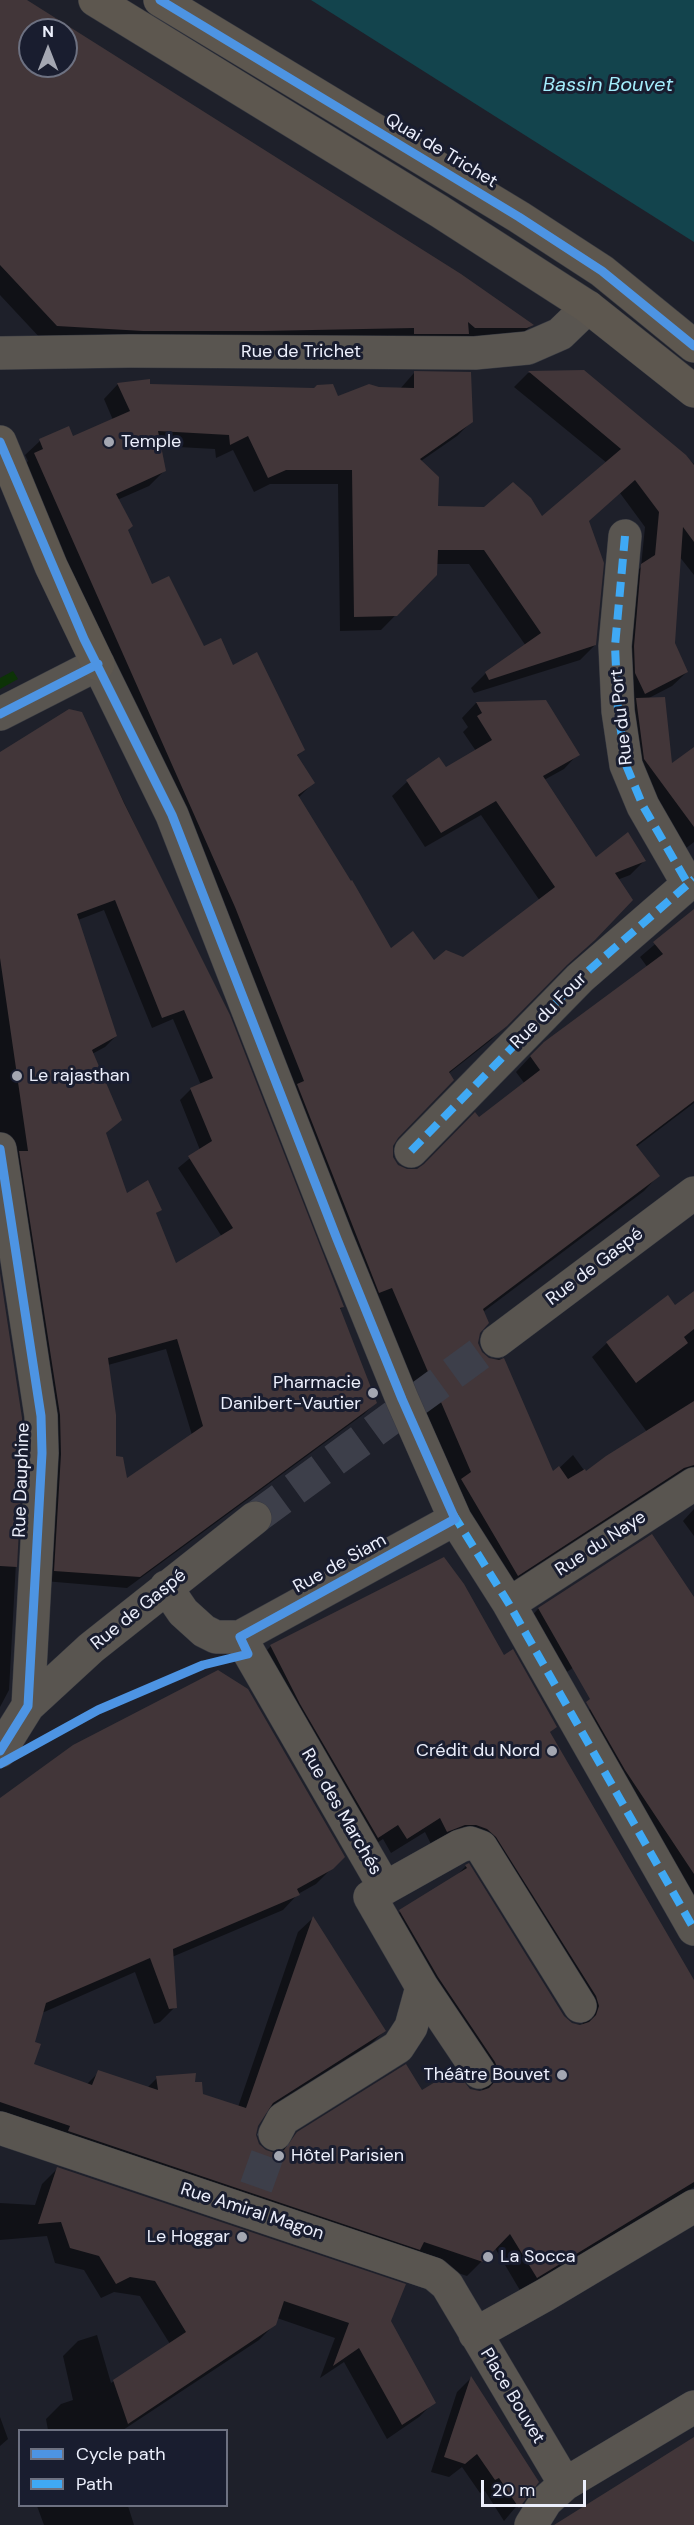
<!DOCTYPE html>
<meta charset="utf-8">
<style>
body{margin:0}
#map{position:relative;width:694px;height:2525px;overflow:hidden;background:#1e202a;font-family:"DM Sans",sans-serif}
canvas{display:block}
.legend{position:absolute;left:18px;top:2429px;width:210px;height:78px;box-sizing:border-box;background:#191d2f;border:2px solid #6d7181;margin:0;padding:8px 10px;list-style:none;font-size:18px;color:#eceffc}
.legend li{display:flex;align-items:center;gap:12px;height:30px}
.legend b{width:30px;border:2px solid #6d7181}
.north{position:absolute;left:18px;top:18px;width:60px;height:60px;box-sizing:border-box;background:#191d2f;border:2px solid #6d7181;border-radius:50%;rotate:0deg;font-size:16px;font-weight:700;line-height:24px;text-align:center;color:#eceffc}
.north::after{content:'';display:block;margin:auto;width:21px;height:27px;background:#a4a7b2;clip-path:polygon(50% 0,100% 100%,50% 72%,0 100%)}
.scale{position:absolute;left:481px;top:2480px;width:105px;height:27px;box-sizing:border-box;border:3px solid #eceffc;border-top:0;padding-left:8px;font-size:18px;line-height:21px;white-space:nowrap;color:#eceffc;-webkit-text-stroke:4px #191d2f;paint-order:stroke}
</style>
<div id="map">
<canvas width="694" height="2525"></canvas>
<ul class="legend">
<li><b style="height:8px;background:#4d94e3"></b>Cycle path</li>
<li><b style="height:8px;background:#3fa9f5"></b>Path</li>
</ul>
<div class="north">N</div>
<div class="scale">20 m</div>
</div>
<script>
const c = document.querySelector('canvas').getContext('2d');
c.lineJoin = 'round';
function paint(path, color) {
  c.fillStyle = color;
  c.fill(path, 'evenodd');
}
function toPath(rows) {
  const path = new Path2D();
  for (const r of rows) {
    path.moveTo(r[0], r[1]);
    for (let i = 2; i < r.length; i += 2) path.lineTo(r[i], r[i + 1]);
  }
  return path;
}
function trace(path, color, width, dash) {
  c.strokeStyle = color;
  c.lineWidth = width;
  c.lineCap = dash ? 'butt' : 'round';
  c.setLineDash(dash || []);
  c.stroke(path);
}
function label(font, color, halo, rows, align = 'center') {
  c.font = font + ' "DM Sans",sans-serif';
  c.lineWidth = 6;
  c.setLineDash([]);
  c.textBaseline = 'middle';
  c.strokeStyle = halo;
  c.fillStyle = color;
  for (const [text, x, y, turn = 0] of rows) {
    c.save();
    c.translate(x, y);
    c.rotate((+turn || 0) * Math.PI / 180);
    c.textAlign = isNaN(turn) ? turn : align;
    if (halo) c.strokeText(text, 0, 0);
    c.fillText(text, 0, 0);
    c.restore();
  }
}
paint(toPath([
 [13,671,18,679,0,689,0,678]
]), '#0d3307');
paint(toPath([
 [312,0,694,0,694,242,311,0]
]), '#13444d');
paint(toPath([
 [0,0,24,0,532,325,517,339,42,340,0,295],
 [30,30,66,30,66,66,30,66],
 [584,372,694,464,694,575,679,556,674,643,687,672,672,686,647,699,671,766,694,749,694,842,685,849,630,774,627,581,641,567,645,527,620,493,587,522,595,645,580,660,474,693,471,688,486,673,526,646,469,564,436,564,436,574,381,630,340,631,338,484,270,484,254,492,233,450,216,458,215,449,160,446,164,471,149,486,117,500,126,531,152,586,203,648,232,667,303,750,296,757,313,783,298,798,390,950,434,962,463,959,540,901,481,815,425,847,392,796,407,782,439,759,445,769,476,751,463,732,468,727,462,718,476,703,545,702,578,754,564,769,544,780,596,859,644,861,630,875,617,880,553,977,491,1040,448,1074,396,1137,391,1147,392,1157,396,1165,407,1171,417,1170,525,1084,516,1072,529,1058,545,1043,648,968,640,957,694,911,694,1103,636,1147,658,1176,644,1191,483,1312,477,1344,480,1353,490,1360,503,1359,553,1474,573,1455,586,1473,647,1432,592,1357,607,1343,675,1307,694,1292,694,1487,503,1589,448,1495,20,469,28,461,25,455,40,441,72,438,113,420,104,399,118,384,337,398,379,389,400,389,414,373,472,421,457,436,421,461,437,508,542,518,607,463,514,387,528,373],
 [81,714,228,1016,343,1307,339,1310,375,1403,364,1414,127,1588,44,1581,0,1145,0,755],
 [104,910,152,1028,173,1019,201,1085,191,1089,180,1100,200,1150,178,1168,222,1237,175,1265,155,1214,160,1210,126,1195,105,1134,121,1119,92,1054,105,1047,116,1036,78,920],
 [166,1349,192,1435,126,1480,115,1458,108,1365],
 [0,1282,22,1453,9,1690,0,1707],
 [694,1509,694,1536,683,1521],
 [651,1536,673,1600,558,1678,526,1622,538,1609],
 [694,1645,694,1904,578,1721,590,1709],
 [271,1646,503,1658,555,1727,549,1733,694,1985,694,2187,521,2292,495,2248,467,2276,0,2122,0,1800,343,1857,316,1884,298,1894,283,1910,172,1957,175,2007,160,2022,154,2024,135,1972,42,2013,33,2043,32,2065,86,2085,99,2072,147,2088,157,2078,193,2083,201,2095,238,2107,298,1932,313,1918,384,2031,369,2046,265,2112,257,2125,255,2135,258,2145,265,2152,280,2153,298,2133,422,2092,469,2090,482,2091,483,2086,385,1927,400,1912,453,1879,466,1866,563,2017,570,2024,583,2025,581,2011,482,1852,432,1846,425,1832,391,1853,383,1839,363,1852,256,1661],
 [57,2169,389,2321,434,2402,419,2417,387,2439,344,2362,320,2378,335,2338,277,2318,275,2324,259,2340,123,2430,48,2430,46,2419,61,2404,73,2400,63,2356,78,2341,97,2335,111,2383,170,2344,140,2296,114,2292,101,2298,84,2270,55,2263,47,2236,0,2240,0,2203,35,2205,42,2184],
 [471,2378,537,2482,504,2521,485,2491,480,2493,462,2467,449,2477,431,2472,457,2392],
 [0,2417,8,2439,0,2446],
 [37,2506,128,2506,134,2525,44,2525]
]), '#0007');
paint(toPath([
 [0,0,27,0,461,274,534,325,527,328,475,328,468,322,469,334,414,334,414,328,263,331,143,331,57,326,0,265],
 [30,30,66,30,66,66,30,66],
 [584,370,686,455,694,465,694,542,683,527,675,643,688,672,645,694,635,673,634,646,641,564,655,555,659,512,635,480,589,521,604,563,596,645,489,680,485,672,541,633,484,550,438,550,437,575,397,616,354,617,352,470,286,470,268,478,248,436,230,445,229,435,158,431,166,471,116,494,133,526,128,530,152,584,169,576,204,646,221,638,233,665,257,652,305,750,297,755,315,783,298,795,351,881,352,880,391,948,413,931,434,960,446,950,463,957,555,887,496,801,441,833,406,780,439,757,446,767,492,740,477,716,482,713,476,702,546,700,580,755,543,776,596,857,628,832,646,861,615,873,633,900,595,940,567,965,507,1026,449,1072,454,1080,398,1138,393,1146,393,1157,398,1165,407,1169,417,1169,424,1164,475,1112,479,1117,540,1070,530,1056,544,1042,663,954,653,942,694,909,694,1101,636,1145,660,1176,483,1309,489,1323,480,1333,478,1343,482,1352,489,1358,499,1360,504,1358,553,1471,559,1466,568,1479,585,1469,586,1471,606,1456,694,1401,694,1465,684,1468,518,1576,461,1479,471,1472,392,1288,379,1293,297,1084,304,1081,235,907,34,453,43,449,39,439,69,426,73,436,130,411,117,383,150,379,150,384,314,388,317,385,333,384,338,396,369,384,379,387,414,388,414,371,471,372,473,422,420,459,439,477,438,506,484,507,513,482,531,498,542,516,621,449,528,371],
 [665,697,672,763,694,747,694,827,644,759,636,698],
 [69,709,82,712,124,803,230,1015,344,1307,340,1308,377,1403,140,1577,54,1571,61,1454,60,1415,19,1151,28,1151,0,958,0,752],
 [115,900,162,1018,184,1010,213,1078,190,1088,212,1141,188,1156,233,1228,176,1263,156,1213,162,1210,148,1180,127,1193,106,1133,122,1120,92,1050,117,1036,77,914],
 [177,1339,203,1426,127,1478,123,1457,116,1456,116,1415,108,1358],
 [0,1273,22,1418,23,1453,17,1567,0,1566],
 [694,1291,694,1329,684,1337,688,1343,636,1383,606,1342,668,1295,675,1305],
 [652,1534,694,1597,694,1874,625,1770,586,1702,590,1699,538,1608],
 [444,1557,464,1584,504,1655,513,1649,557,1727,550,1732,694,1980,694,2182,537,2278,510,2234,483,2262,424,2242,420,2250,68,2131,70,2126,0,2102,0,1798,73,1745,218,1670,248,1689,345,1857,333,1869,297,1889,300,1895,173,1949,177,2008,169,2009,150,1958,46,2003,35,2042,41,2044,34,2064,92,2085,98,2070,158,2090,156,2076,196,2073,195,2082,202,2082,203,2094,246,2108,313,1916,386,2031,273,2103,258,2126,256,2135,259,2144,266,2150,275,2153,284,2150,297,2132,406,2064,422,2090,455,2070,470,2089,480,2091,489,2088,496,2080,498,2070,495,2062,438,1977,399,1910,467,1868,465,1865,469,1863,564,2016,572,2023,580,2025,589,2022,596,2015,599,2006,596,1996,496,1837,487,1829,476,1825,465,1825,447,1832,440,1818,407,1839,398,1825,378,1838,300,1704,270,1645],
 [57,2167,406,2284,391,2321,436,2403,402,2425,359,2348,333,2366,349,2323,284,2301,276,2325,128,2424,113,2380,186,2332,155,2281,130,2277,116,2284,99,2256,70,2248,61,2222,38,2224],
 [471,2376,539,2482,519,2508,499,2478,495,2480,477,2454,465,2464,444,2457],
 [694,2437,694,2525,554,2525,629,2478]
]), '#423639');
trace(toPath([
 [255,1518,497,1341],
 [256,2187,275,2134]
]), '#3d3f4a', 33, [33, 16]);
const street = toPath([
 [0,353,130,351,475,353,528,348,560,334,588,307],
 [625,536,615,646,618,711,626,765,643,806,688,884],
 [0,714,98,664,172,815,337,1239,402,1399,455,1519,509,1604,694,1929],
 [0,1149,41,1416,42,1453,28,1706],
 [411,1151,580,978,694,879],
 [497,1341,694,1193],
 [166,1587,183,1612,204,1631,216,1637,240,1637,455,1519],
 [509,1604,694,1484],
 [240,1637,385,1888],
 [0,1751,28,1706,91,1648,255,1518],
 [479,2072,422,1987,370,1897,385,1888,460,1846,470,1843,481,1847,580,2006],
 [0,2128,434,2274,447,2285,565,2484,694,2407],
 [275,2134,283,2119,398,2047,411,2027,422,1987],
 [475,2334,545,2295,694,2206],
 [531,2525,546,2501,565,2484]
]);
const secondary = toPath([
 [95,0,439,211,588,307,694,391],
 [160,0,519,217,602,271,694,346],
 [0,442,51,566,98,664]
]);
trace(street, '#383a42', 34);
trace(secondary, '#383a42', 34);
trace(street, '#595550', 33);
trace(secondary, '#5d574f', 33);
trace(toPath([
 [625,536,615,646,618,711,626,765,643,806,688,884],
 [411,1151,580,978,694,879],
 [453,1514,509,1604,694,1929]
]), '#3fa9f5', 8, [15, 8]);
trace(toPath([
 [160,0,519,217,602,271,694,346],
 [0,442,84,639,172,815,337,1239,402,1399,455,1519,240,1637,248,1654,203,1665,98,1710,0,1764],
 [0,714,98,664],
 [0,1149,41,1416,42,1453,28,1706,0,1751]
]), '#4d94e3', 9);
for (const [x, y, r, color] of [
 [109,442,6,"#a4a7b2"],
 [17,1076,6,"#a4a7b2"],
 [373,1393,6,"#a4a7b2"],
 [552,1751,6,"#a4a7b2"],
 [562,2075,6,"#a4a7b2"],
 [279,2156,6,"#a4a7b2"],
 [242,2237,6,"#a4a7b2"],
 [488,2257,6,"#a4a7b2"]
]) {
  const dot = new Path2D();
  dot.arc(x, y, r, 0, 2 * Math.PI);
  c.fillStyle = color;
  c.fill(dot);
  trace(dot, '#191d2f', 2);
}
label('18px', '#eceffc', '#191d2f', [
 ["Quai de Trichet",441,151,31],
 ["Rue de Trichet",301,352],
 ["Rue du Port",622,717,-96],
 ["Rue du Four",549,1011,-45],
 ["Rue de Gaspé",595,1267,-37],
 ["Rue Dauphine",22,1480,-88],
 ["Rue du Naye",601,1544,-33],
 ["Rue de Siam",340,1564,-29],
 ["Rue de Gaspé",139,1610,-39],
 ["Rue des Marchés",341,1812,60],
 ["Rue Amiral Magon",252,2212,18],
 ["Place Bouvet",512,2396,59]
]);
label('18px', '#eceffc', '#191d2f', [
 ["Temple",121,442],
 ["Le rajasthan",29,1076],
 ["Pharmacie",361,1383,"right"],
 ["Danibert-Vautier",361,1404,"right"],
 ["Crédit du Nord",540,1751,"right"],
 ["Théâtre Bouvet",550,2075,"right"],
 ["Hôtel Parisien",291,2156],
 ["Le Hoggar",230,2237,"right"],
 ["La Socca",500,2257]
], 'left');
label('italic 20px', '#a4edfc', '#191d2f', [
 ["Bassin Bouvet",608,86]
]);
</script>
